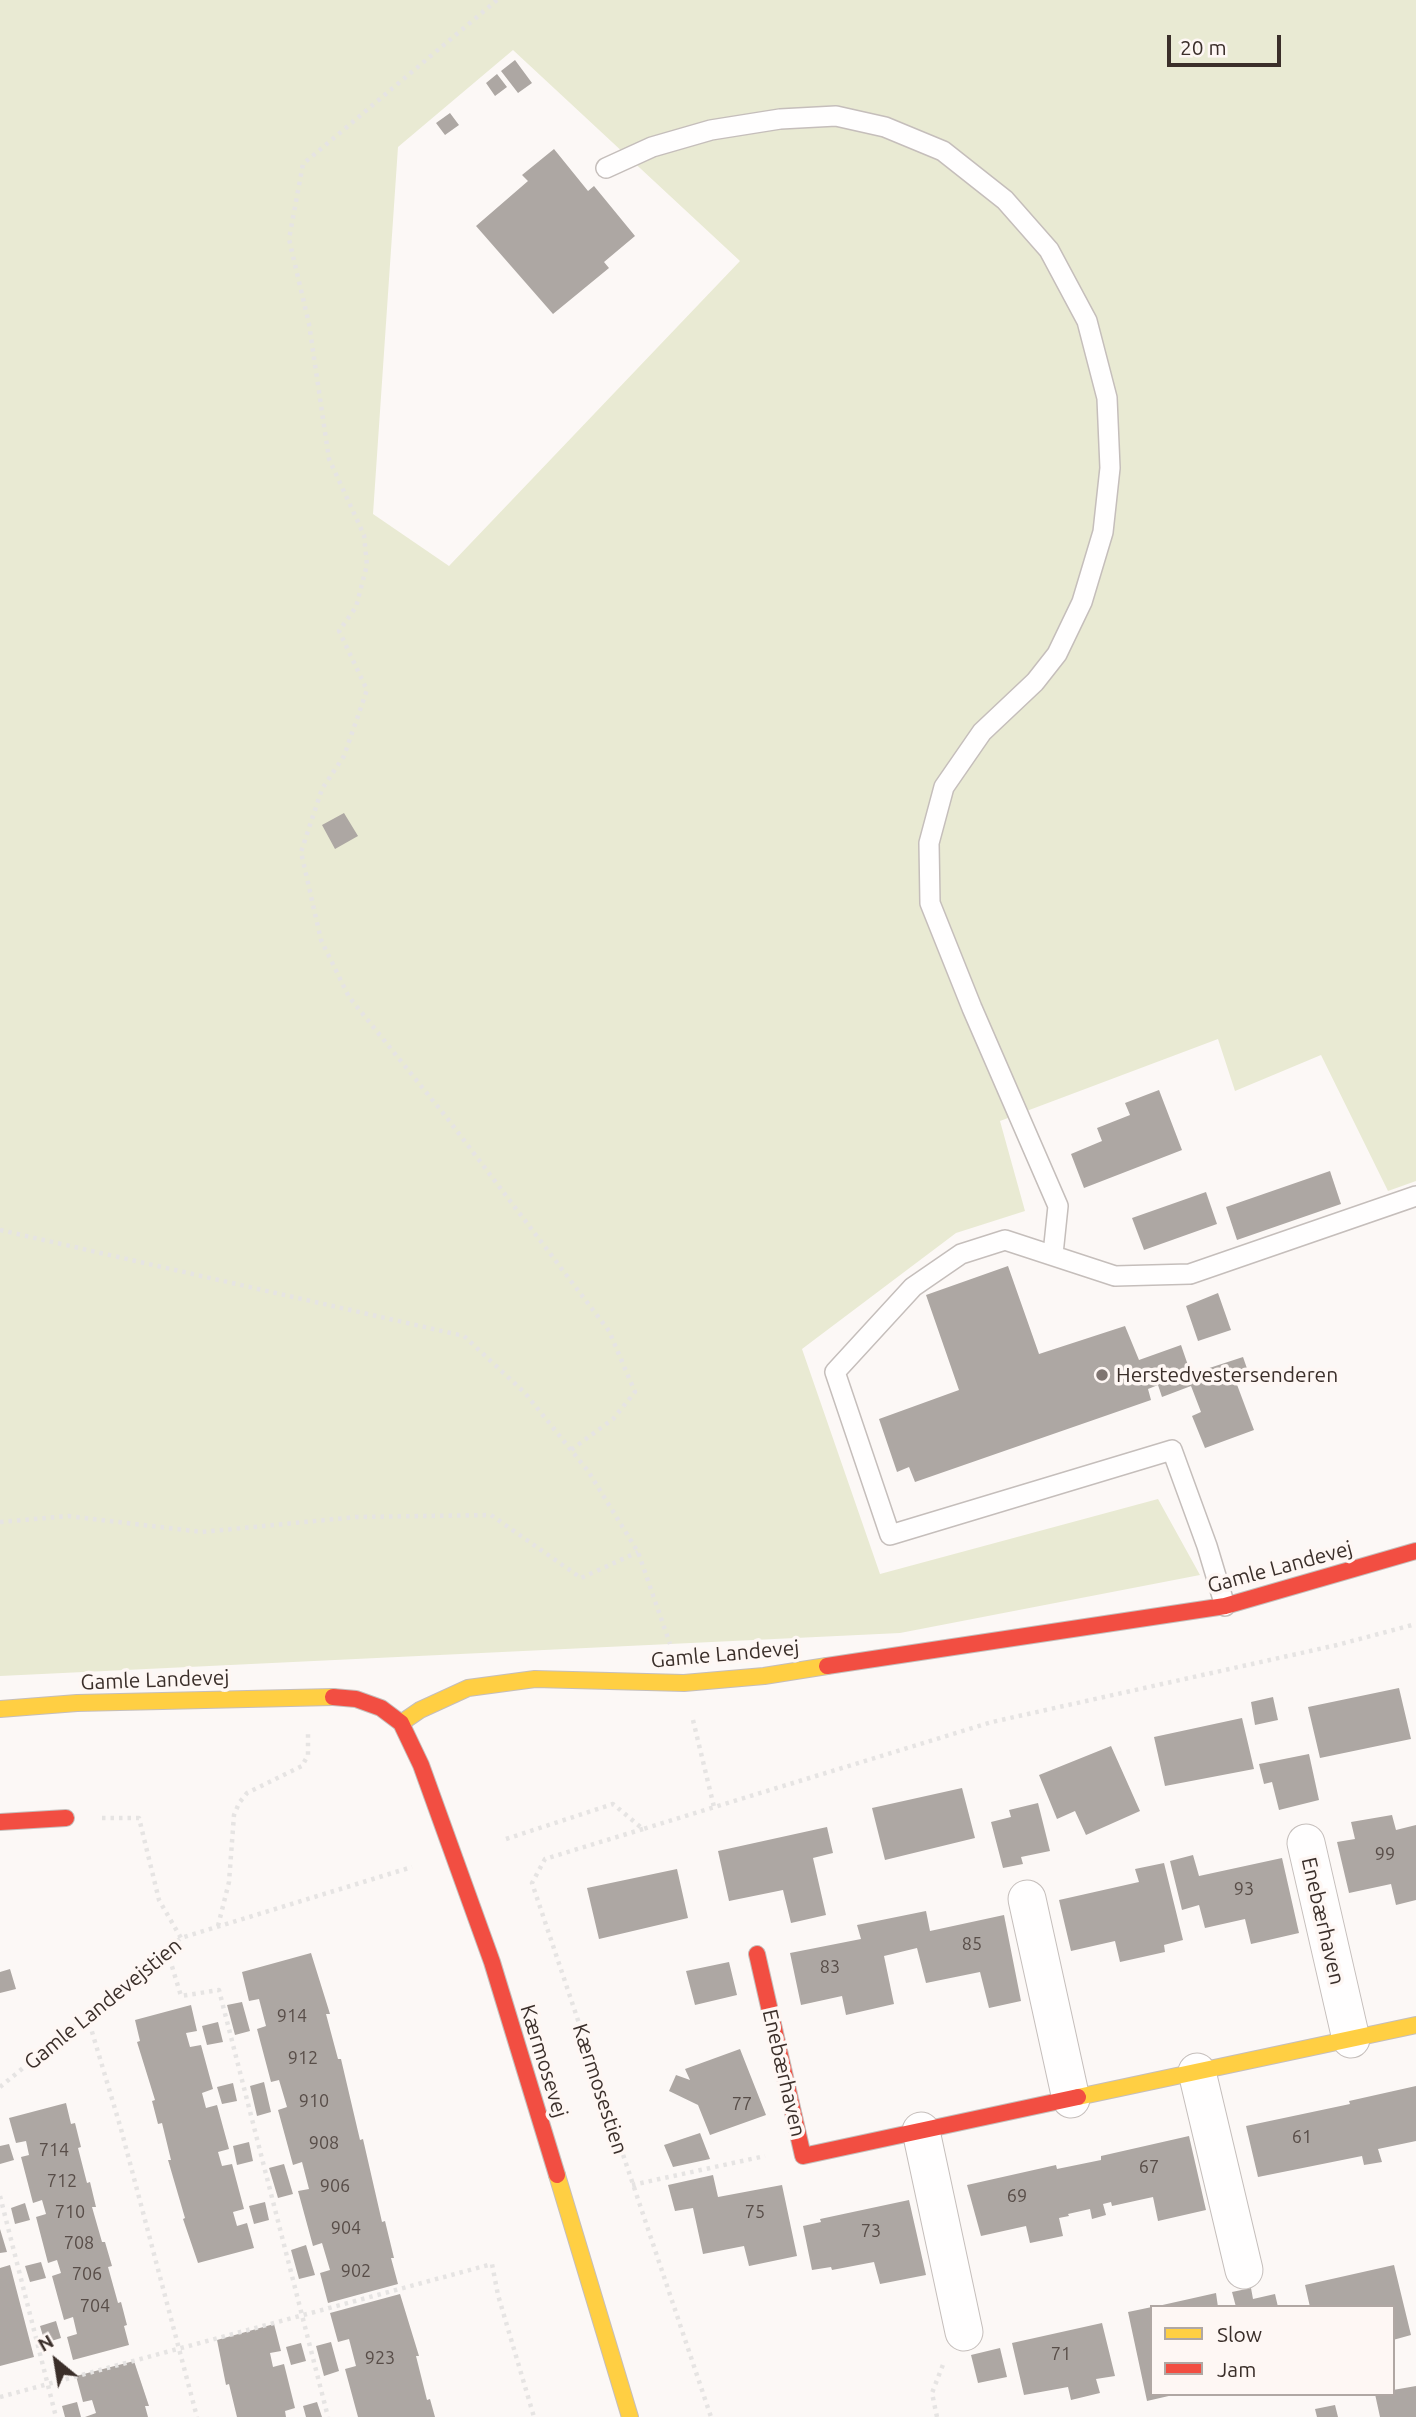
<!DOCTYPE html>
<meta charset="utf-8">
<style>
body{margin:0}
#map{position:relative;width:1416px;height:2417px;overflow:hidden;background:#fcf8f6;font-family:Ubuntu,sans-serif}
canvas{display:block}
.legend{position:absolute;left:1150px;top:2305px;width:245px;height:91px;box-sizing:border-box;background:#fef7f4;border:2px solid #b0a7a3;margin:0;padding:9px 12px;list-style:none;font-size:21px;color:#3b2f2a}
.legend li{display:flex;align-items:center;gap:14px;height:35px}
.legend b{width:35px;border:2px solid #b0a7a3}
.north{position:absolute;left:21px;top:2326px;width:70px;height:70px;-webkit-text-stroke:5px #fef7f4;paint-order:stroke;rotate:330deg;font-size:19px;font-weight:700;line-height:28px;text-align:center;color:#3b2f2a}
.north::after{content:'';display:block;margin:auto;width:24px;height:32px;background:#3b2f2a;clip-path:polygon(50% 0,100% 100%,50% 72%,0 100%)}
.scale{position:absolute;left:1167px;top:35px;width:114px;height:32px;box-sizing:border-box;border:4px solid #3b2f2a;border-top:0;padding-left:9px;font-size:21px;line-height:24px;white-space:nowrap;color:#3b2f2a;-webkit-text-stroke:5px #fef7f4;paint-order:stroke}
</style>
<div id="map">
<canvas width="1416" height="2417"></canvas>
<ul class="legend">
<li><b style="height:9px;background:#ffcf43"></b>Slow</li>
<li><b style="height:9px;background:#f24e42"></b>Jam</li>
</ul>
<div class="north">N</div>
<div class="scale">20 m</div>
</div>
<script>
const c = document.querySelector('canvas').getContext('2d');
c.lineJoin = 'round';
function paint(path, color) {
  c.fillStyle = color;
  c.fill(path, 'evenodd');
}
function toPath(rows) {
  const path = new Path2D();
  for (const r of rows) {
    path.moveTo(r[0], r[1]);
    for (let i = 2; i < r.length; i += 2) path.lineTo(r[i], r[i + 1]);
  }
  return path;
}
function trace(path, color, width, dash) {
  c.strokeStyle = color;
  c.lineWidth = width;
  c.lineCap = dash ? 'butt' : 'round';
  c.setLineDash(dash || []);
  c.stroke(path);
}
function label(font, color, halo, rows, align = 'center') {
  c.font = font + ' Ubuntu,sans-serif';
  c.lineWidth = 7;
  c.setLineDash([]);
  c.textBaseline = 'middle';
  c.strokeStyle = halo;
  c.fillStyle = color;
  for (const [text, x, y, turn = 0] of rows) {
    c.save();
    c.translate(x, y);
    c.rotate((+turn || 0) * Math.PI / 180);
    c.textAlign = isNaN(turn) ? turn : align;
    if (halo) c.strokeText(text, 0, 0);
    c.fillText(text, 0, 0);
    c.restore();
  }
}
paint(toPath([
 [0,0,1416,0,1416,1181,1388,1191,1321,1055,1235,1091,1218,1039,1000,1121,1025,1211,956,1233,802,1349,880,1574,1158,1499,1200,1575,900,1633,0,1676],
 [513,50,740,261,449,566,373,514,398,147]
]), '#e9ead3');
paint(toPath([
 [515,60,532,83,518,93,501,71],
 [497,74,507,87,495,96,486,83],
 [450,113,459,125,445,135,436,123],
 [554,149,588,191,594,186,635,236,604,262,609,268,553,314,476,226,528,181,522,175],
 [344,813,358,836,335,849,322,825],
 [1159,1090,1182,1150,1084,1188,1071,1154,1102,1141,1097,1128,1130,1115,1125,1103],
 [1330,1171,1341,1204,1237,1240,1226,1207],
 [1206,1192,1217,1224,1144,1250,1132,1218],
 [1008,1266,1039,1354,1125,1326,1139,1360,1181,1345,1191,1374,1243,1357,1250,1377,1236,1382,1254,1430,1205,1448,1192,1416,1201,1412,1191,1386,1162,1397,1158,1385,1148,1389,1151,1400,915,1482,909,1467,897,1472,879,1419,959,1390,926,1295],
 [1218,1293,1231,1330,1198,1341,1186,1306],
 [1399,1688,1411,1739,1320,1758,1308,1707],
 [1273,1697,1278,1720,1255,1725,1251,1702],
 [1242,1718,1254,1769,1165,1786,1154,1737],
 [1111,1746,1140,1811,1086,1835,1075,1811,1057,1819,1039,1775],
 [1309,1754,1319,1800,1279,1810,1272,1782,1264,1784,1259,1764],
 [962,1788,975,1838,885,1860,872,1808],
 [1038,1803,1050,1851,1021,1857,1023,1864,1003,1868,991,1822,1011,1817,1009,1810],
 [1392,1815,1396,1830,1416,1825,1416,1900,1396,1905,1391,1884,1349,1893,1337,1842,1355,1839,1351,1822],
 [827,1827,833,1853,813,1858,826,1915,791,1923,783,1890,729,1901,718,1851],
 [1193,1855,1199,1876,1282,1858,1299,1933,1251,1944,1245,1919,1205,1928,1199,1905,1182,1910,1170,1861],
 [1164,1863,1183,1940,1164,1945,1165,1952,1120,1962,1115,1941,1071,1951,1059,1900,1139,1882,1135,1869],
 [677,1869,688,1918,599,1939,587,1888],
 [926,1911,930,1931,1004,1915,1021,2001,989,2008,980,1972,926,1983,917,1948,884,1956,894,2004,846,2015,842,1996,801,2005,790,1953,861,1939,857,1925],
 [311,1953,330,2014,326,2014,338,2059,341,2059,360,2140,363,2139,382,2222,385,2221,394,2258,391,2258,398,2284,328,2303,320,2273,330,2270,322,2243,313,2246,298,2191,309,2189,302,2162,293,2165,278,2110,287,2107,279,2080,271,2082,257,2029,266,2026,259,1999,249,2001,242,1972],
 [729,1962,737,1995,695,2005,686,1971],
 [10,1969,16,1989,0,1993,0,1972],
 [242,2002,250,2031,235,2035,227,2005],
 [191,2005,197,2031,186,2033,190,2047,201,2045,213,2089,202,2093,206,2108,217,2105,229,2149,218,2152,222,2166,232,2164,244,2209,233,2212,237,2226,247,2223,254,2248,198,2263,183,2219,185,2218,168,2160,171,2160,162,2123,158,2124,152,2101,155,2100,137,2042,140,2041,135,2020],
 [218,2022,223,2042,207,2045,202,2026],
 [740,2049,766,2115,710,2135,698,2105,669,2091,676,2075,690,2080,685,2069],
 [264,2082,271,2112,257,2116,250,2086],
 [233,2083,237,2101,222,2104,217,2087],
 [1416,2086,1416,2141,1378,2149,1382,2162,1364,2165,1362,2156,1258,2177,1246,2126,1350,2104,1349,2101],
 [66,2103,71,2124,75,2123,81,2147,78,2148,87,2183,90,2182,96,2207,92,2207,102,2242,105,2242,112,2266,108,2267,118,2303,121,2302,127,2325,124,2326,129,2345,73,2360,67,2337,77,2334,73,2317,64,2320,52,2276,61,2273,57,2260,48,2263,36,2217,46,2214,42,2200,33,2203,21,2157,29,2155,26,2141,16,2143,9,2118],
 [700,2133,710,2159,673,2167,664,2145],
 [1189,2136,1206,2210,1158,2221,1153,2197,1112,2206,1111,2202,1103,2204,1106,2215,1092,2219,1090,2209,1068,2214,1069,2216,1059,2218,1063,2236,1030,2243,1026,2226,981,2236,967,2185,1056,2165,1057,2169,1101,2160,1101,2156],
 [249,2142,253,2161,237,2165,233,2146],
 [9,2144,14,2160,0,2164,0,2146],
 [284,2164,293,2194,278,2198,269,2168],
 [713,2175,718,2197,782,2185,797,2256,749,2266,744,2246,703,2254,693,2208,675,2211,668,2185],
 [909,2200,926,2275,880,2284,874,2262,832,2270,831,2267,812,2270,803,2226,821,2222,820,2219],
 [265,2202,269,2220,254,2224,249,2206],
 [25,2203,30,2220,15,2224,11,2208],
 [0,2229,7,2252,0,2253],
 [306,2245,315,2275,299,2279,291,2250],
 [41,2262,46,2278,30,2282,25,2266],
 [10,2265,34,2357,0,2366,0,2268],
 [1394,2265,1411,2335,1393,2340,1393,2307,1310,2307,1305,2285],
 [1251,2288,1253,2299,1275,2294,1278,2307,1236,2307,1232,2292],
 [1216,2293,1218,2307,1158,2307,1158,2306],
 [400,2294,419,2356,416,2356,427,2400,430,2399,435,2417,358,2417,345,2369,356,2366,349,2339,338,2342,330,2313],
 [1152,2307,1152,2394,1173,2395,1147,2401,1128,2312],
 [56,2321,61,2338,45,2343,40,2326],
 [1102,2323,1115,2376,1096,2379,1100,2393,1071,2400,1068,2387,1024,2395,1012,2343],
 [274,2324,281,2351,270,2353,273,2367,284,2364,295,2408,285,2411,286,2417,237,2417,229,2384,226,2385,217,2340],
 [331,2342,339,2371,324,2376,316,2346],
 [301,2343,306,2361,291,2365,286,2347],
 [1000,2348,1007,2377,978,2383,971,2355],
 [134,2361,149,2406,145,2406,148,2417,85,2417,96,2413,92,2400,83,2402,76,2376],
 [1416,2386,1416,2417,1380,2417,1375,2394,1393,2394,1393,2390],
 [77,2402,81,2417,65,2417,62,2406],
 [317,2402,322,2417,306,2417,303,2406],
 [1335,2405,1338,2417,1317,2417,1315,2409]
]), '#ada7a3');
const lane = toPath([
 [606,168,652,147,711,130,780,119,836,116,885,127,943,151,1005,200,1049,250,1087,321,1107,398,1110,468,1103,532,1082,602,1057,654,1035,682,982,732,944,787,929,843,930,903,972,1008,1058,1206,1053,1254],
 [1225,1606,1207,1546,1172,1450,890,1535,835,1372,913,1287,961,1254,1005,1240,1115,1276,1190,1274,1416,1196]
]);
const street = toPath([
 [1306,1843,1351,2039],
 [1027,1899,1071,2099],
 [1197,2072,1244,2270],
 [921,2131,964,2332]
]);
const slow = toPath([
 [0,1709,77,1703,333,1697],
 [401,1723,420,1710,468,1688,535,1679,684,1683,764,1676,827,1666],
 [1078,2097,1416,2025],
 [557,2175,630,2417]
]);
const jam = toPath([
 [827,1666,1225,1606,1416,1551],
 [333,1697,356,1699,381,1708,401,1723,421,1765,492,1962,557,2175],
 [0,1822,66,1818],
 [757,1954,803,2156,1078,2097]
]);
trace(lane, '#c5bebb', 22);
trace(street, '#c5bebb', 39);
trace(slow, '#c5bebb', 18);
trace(jam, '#c5bebb', 18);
trace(toPath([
 [497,0,303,164,289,239,309,324,329,459,364,535,367,565,356,607,339,631,367,690,344,756,322,789,301,852,321,940,349,997,447,1118,609,1331,635,1392,613,1419,571,1450],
 [0,1230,464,1336,525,1393,588,1471,638,1552,670,1644],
 [0,1522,68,1516,202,1532,356,1517,491,1515,581,1578,638,1552],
 [693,1720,714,1807],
 [102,1818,139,1818,159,1900,181,1938],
 [643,1829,545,1859,532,1883,711,2417],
 [506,1839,613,1804,643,1829,992,1722,1337,1645,1416,1624],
 [218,1926,229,1882,234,1815,239,1803,247,1793,302,1766,308,1755,308,1734],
 [167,1950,181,1996,219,1990,328,2417],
 [87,2015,121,2129,197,2417],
 [0,2087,181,1938,412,1867],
 [632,2185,765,2156],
 [0,2196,56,2417],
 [0,2397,492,2264,498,2295,534,2417],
 [937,2417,932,2393,944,2362]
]), '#e6e4e3', 4.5, [3.5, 5]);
trace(lane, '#fffefe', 19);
trace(street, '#fffefe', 37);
trace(slow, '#ffcf43', 16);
trace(jam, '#f24e42', 16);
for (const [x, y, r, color] of [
 [1102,1375,7,"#7f7571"]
]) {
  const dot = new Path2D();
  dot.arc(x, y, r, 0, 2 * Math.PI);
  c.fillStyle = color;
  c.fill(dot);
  trace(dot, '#fef7f4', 2.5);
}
label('18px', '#584d48', null, [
 ["99",1385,1854],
 ["93",1244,1889],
 ["85",972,1944],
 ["83",830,1967],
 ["914",292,2016],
 ["912",303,2058],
 ["910",314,2101],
 ["77",742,2104],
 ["61",1302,2137],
 ["908",324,2143],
 ["714",54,2150],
 ["67",1149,2167],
 ["712",62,2181],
 ["906",335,2186],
 ["69",1017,2196],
 ["710",70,2212],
 ["75",755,2212],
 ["904",346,2228],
 ["73",871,2231],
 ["708",79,2243],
 ["902",356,2271],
 ["706",87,2274],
 ["704",95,2306],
 ["71",1061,2354],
 ["923",380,2358]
]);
label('21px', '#3b2f2a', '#fef7f4', [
 ["Herstedvestersenderen",1116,1375]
], 'left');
label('21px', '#3b2f2a', '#fef7f4', [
 ["Gamle Landevej",1280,1567,-15],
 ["Gamle Landevej",725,1654,-5],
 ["Gamle Landevej",155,1680,-2],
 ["Enebærhaven",1323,1921,77],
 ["Gamle Landevejstien",103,2004,-39],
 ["Kærmosevej",544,2061,73],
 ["Enebærhaven",784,2073,77],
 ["Kærmosestien",600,2089,72]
]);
</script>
